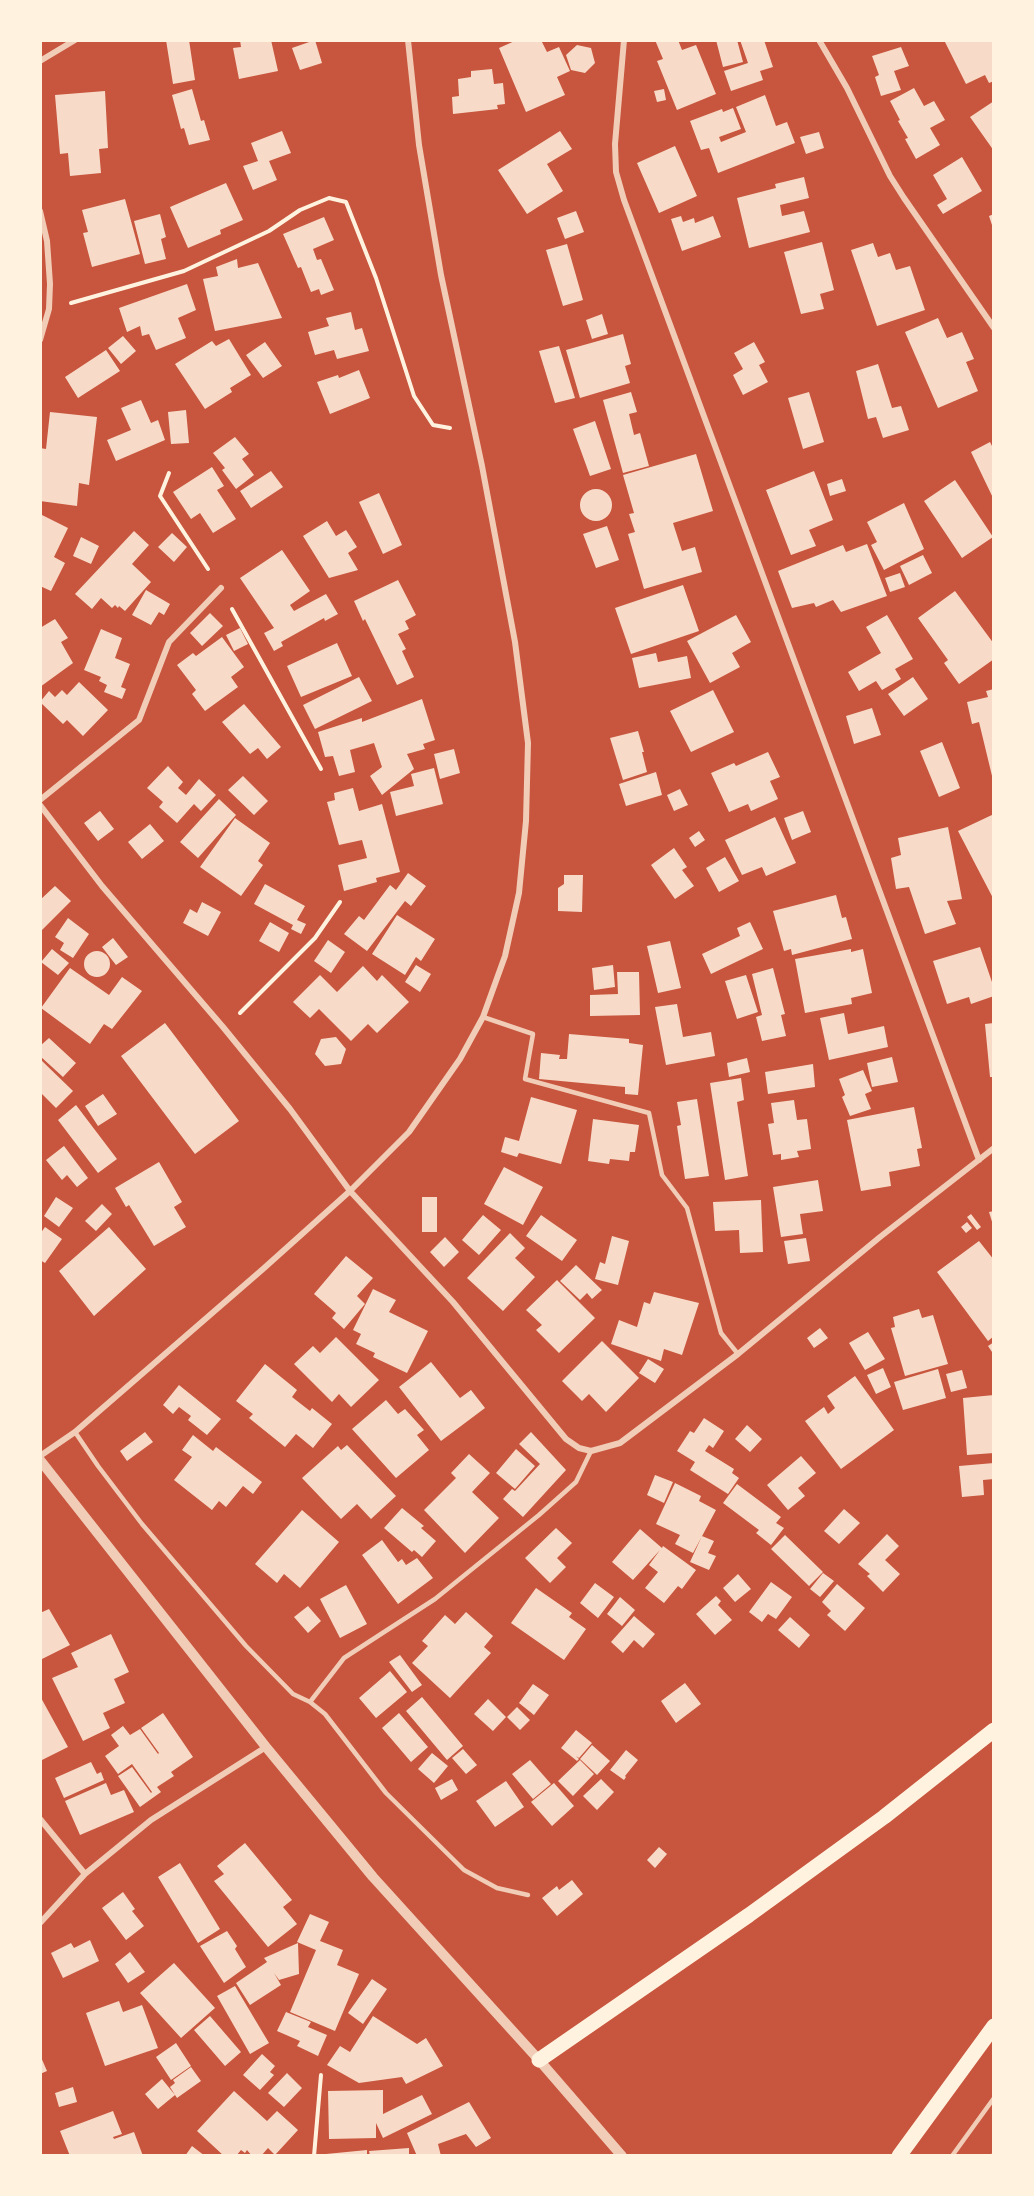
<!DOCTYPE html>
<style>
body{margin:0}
#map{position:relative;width:1034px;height:2196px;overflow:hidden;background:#c8553d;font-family:"Open Sans",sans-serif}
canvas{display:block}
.frame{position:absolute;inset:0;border:42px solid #fff3e0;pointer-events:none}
</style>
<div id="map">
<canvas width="1034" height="2196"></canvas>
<div class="frame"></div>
</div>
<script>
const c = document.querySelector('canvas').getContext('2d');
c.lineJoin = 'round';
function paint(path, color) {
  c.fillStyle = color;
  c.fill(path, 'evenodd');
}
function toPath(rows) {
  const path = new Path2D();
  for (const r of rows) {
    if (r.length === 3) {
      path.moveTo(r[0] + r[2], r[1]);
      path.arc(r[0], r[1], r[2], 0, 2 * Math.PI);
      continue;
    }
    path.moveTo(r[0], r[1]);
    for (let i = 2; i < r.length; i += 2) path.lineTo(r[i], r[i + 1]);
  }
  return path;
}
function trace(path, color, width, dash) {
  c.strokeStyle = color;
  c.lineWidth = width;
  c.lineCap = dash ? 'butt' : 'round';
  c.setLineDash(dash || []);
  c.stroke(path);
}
paint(toPath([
 [166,40,189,40,195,80,173,84],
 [240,40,271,40,278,71,239,79,233,48,241,47],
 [315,40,322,63,300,70,292,48],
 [517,40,541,40,547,52,559,47,570,71,557,77,565,95,526,112,499,48],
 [655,40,678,40,682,50,696,45,716,94,677,110,657,61,663,59],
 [716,40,737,40,743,62,723,67],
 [740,40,764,40,773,67,760,71,763,80,731,91,724,71,748,63],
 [944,40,994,40,994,81,989,83,985,75,966,84],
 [577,45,591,48,595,63,585,73,571,70,566,55],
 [901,47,909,66,894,71,901,90,881,96,875,77,879,75,872,56],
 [492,69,494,84,503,83,505,104,497,105,498,109,453,114,452,97,459,96,458,79,471,77,471,71],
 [914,88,924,106,934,101,945,120,930,128,940,145,916,159,905,139,908,138,898,121,900,120,890,101],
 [192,89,201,121,204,120,210,140,189,145,184,128,181,129,172,95],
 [664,89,666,100,657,102,654,91],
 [105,91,108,148,99,149,101,173,70,176,68,153,60,154,55,95],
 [765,95,776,126,787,122,795,143,718,173,709,148,701,150,690,121,722,109,723,112,733,108,741,129,719,137,721,142,746,132,736,107],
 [994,101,994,151,970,117],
 [282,131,291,153,269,161,277,180,253,190,243,166,258,161,251,143],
 [560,131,572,149,547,164,563,191,527,214,498,170],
 [819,132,824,148,806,154,800,137],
 [675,146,697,196,659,213,637,163],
 [962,157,982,191,943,214,937,205,947,199,933,175],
 [804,177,809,198,780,205,782,216,804,211,810,232,749,248,737,198,776,188,775,184],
 [226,183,243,220,220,230,221,234,188,248,170,207],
 [125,199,140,254,92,267,83,233,88,232,82,210],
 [576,211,584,232,565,239,557,218],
 [160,214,166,237,161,239,166,259,145,264,134,221],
 [994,214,994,228,993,228,989,216],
 [681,216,683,222,694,218,695,223,713,216,721,237,682,251,671,219],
 [324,217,334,240,313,249,317,260,321,259,334,290,321,295,319,289,311,292,301,267,298,268,283,234],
 [822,242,834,290,820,294,824,309,801,314,784,252],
 [873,243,878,257,890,253,896,270,910,266,925,310,877,326,851,250],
 [567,244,583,300,563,306,546,250],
 [237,259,238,268,258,263,282,318,215,331,203,279,218,276,216,267],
 [187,284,196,310,178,318,186,338,156,350,149,334,142,336,140,326,127,332,119,308],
 [351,312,355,330,362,328,369,351,337,359,334,350,315,355,308,332,329,326,326,318],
 [602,314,608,334,592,339,586,320],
 [938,318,947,338,962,332,974,359,966,362,978,391,938,408,905,332],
 [623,334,631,364,625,366,630,383,580,398,566,350],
 [123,336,136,351,121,364,108,348],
 [229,339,251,375,230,388,232,392,205,409,175,364,212,341,216,346],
 [265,342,282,366,263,378,246,355],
 [754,342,765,362,759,365,768,382,743,395,733,375,743,369,734,353],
 [559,346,575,398,555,403,539,351],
 [106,350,120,371,78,398,65,377],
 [878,364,892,408,901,406,909,430,883,438,876,417,868,419,856,371],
 [359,370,370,398,330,414,317,382,338,375,339,378],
 [631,392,637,412,629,414,634,435,640,433,649,466,623,473,603,400],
 [809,392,824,442,803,449,788,398],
 [141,400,151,423,158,420,165,440,116,461,107,440,131,430,121,408],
 [186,410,189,443,171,444,168,412],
 [50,412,97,417,89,485,79,483,77,506,40,501,40,448,46,449],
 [595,421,611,469,590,476,573,429],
 [235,437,249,454,242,459,254,475,236,489,222,470,225,468,213,453],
 [990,442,994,450,994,500,971,452],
 [696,454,713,511,673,523,682,551,695,547,702,572,644,589,628,534,635,532,629,514,634,513,623,475],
 [212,467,224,486,217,490,236,519,213,533,200,513,191,519,173,492],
 [271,471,283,487,251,508,240,491],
 [814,471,833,520,809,530,816,546,791,555,766,490],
 [842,479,846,491,830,496,827,484],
 [955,480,993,537,962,558,924,501],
 [596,505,16],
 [379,493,402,545,383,554,359,502],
 [904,503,924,549,884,570,871,545,877,542,867,522],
 [40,514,68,528,54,557,65,563,51,591,40,586],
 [327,521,336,536,346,530,357,547,348,553,358,570,329,578,303,536],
 [607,526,619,560,596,568,583,534],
 [134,531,149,545,132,564,151,582,125,611,119,606,118,608,115,605,112,608,101,598,92,609,75,594],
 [172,533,187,547,174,562,158,547],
 [81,537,99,546,91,564,73,556],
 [867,544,887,596,841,612,833,600,816,607,814,603,792,608,778,571,843,545,846,552],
 [282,550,310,591,290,605,294,611,326,594,338,614,325,621,324,618,281,642,283,646,274,651,264,633,274,628,240,578],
 [923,555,932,573,909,585,900,566],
 [900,573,905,587,890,592,885,578],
 [398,580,416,615,405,621,409,629,398,634,406,649,402,651,414,677,397,685,365,619,363,621,354,601],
 [683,585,699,631,631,654,615,608],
 [146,590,170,604,164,615,159,612,151,625,132,615],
 [955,591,994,644,994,659,959,684,944,663,948,660,918,618],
 [210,613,223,626,202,646,190,633],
 [736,615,751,642,732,653,740,667,710,683,687,641],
 [887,615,913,659,895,669,901,679,882,690,876,681,859,691,848,672,881,653,866,627],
 [55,619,68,638,61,642,73,663,40,687,40,628],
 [240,628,248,644,234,651,226,635],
 [101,629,122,638,115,658,130,664,121,687,126,689,122,699,104,692,107,685,99,681,101,677,84,670],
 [222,637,244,667,231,677,238,687,205,711,192,694,196,690,177,665,193,653,196,656],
 [337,643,352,676,301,697,287,666],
 [656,653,658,662,687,656,691,678,639,688,632,658],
 [359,677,372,701,315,729,303,705],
 [913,677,928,699,904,716,888,694],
 [79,682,108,710,83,736,67,720,63,724,40,702,49,691,55,697,62,690,67,695],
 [994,689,994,780,993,780,979,722,972,724,967,702,988,697,986,691],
 [713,690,734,732,691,752,670,711],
 [422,699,435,740,423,744,425,749,407,754,414,769,382,795,370,776,382,767,374,743,350,750,355,772,339,776,333,756,325,757,318,732,362,718,362,722],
 [244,704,281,747,267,759,258,748,250,754,222,722],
 [872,708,881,735,854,744,846,716],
 [638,731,644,752,642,752,647,772,623,780,610,738],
 [942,742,960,788,939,797,920,751],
 [454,749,460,773,440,779,434,754],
 [768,752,780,777,770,781,778,799,751,811,748,804,729,812,711,773,734,763,736,766],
 [168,766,183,782,178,788,186,795,199,779,216,795,201,811,194,804,177,823,159,807,163,802,147,788],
 [434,768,443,804,396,816,390,792,414,786,411,774],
 [656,772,662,795,626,806,619,784],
 [243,776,268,801,254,815,228,790],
 [353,788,359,811,382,804,400,872,376,878,377,882,344,891,338,865,367,858,362,840,339,845,327,802,335,800,334,793],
 [680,789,688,805,674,811,667,795],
 [219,799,236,815,198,858,180,842],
 [100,811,114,829,98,841,84,823],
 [803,811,811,832,792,840,784,818],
 [994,814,994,900,958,831],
 [775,817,796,863,766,876,762,867,742,875,725,840],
 [235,818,270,843,258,861,263,865,241,896,200,867],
 [150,824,164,841,142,859,128,842],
 [948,827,962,899,947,901,956,924,925,934,909,887,896,889,891,858,901,855,898,838],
 [699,831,705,840,695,847,689,838],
 [674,848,687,867,682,870,694,886,675,899,651,865],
 [725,857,739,881,719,892,706,868],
 [408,873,426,886,411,906,405,901,367,951,344,934,359,916,364,920,390,885,396,890],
 [564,875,583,875,582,912,558,911,558,888,564,884],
 [265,884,305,906,297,920,306,924,301,934,291,929,293,925,254,904],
 [55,886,71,901,40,932,40,900],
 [836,895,842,918,846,917,852,939,792,955,791,949,784,951,773,911],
 [202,902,221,912,208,936,183,923,190,909,197,913],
 [397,915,435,939,421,961,416,957,405,975,372,954],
 [68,918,89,934,73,958,60,950,64,943,55,937],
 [270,922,289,933,279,952,259,941],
 [750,922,763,949,711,974,702,954,740,936,737,928],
 [113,938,128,957,116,965,102,947],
 [328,940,345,952,331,973,314,961],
 [670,941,681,988,658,993,647,946],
 [980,947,994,988,994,996,971,1004,969,997,947,1004,933,961],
 [52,949,69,963,58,975,41,962],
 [851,949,851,952,863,949,872,993,851,998,852,1004,805,1013,795,959],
 [97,964,13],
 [416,965,431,974,420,992,405,982],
 [613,965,615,987,594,990,592,968],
 [363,966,377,981,382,975,409,1002,377,1033,368,1024,351,1041,319,1009,310,1018,293,1002,320,975,337,992],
 [70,968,109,995,122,977,142,991,112,1029,104,1024,90,1044,41,1008],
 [773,968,785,1014,781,1015,786,1036,762,1041,756,1017,762,1015,752,974],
 [617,972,639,972,640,1015,590,1016,590,995,618,994],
 [746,975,758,1012,737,1019,725,981],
 [677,1004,683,1037,711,1032,715,1056,666,1065,655,1007],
 [844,1013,848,1034,884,1026,888,1047,829,1060,820,1018],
 [165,1023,239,1121,195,1154,121,1056],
 [994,1023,994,1077,990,1077,985,1024],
 [569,1034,629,1039,629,1043,643,1045,638,1095,625,1094,625,1087,539,1079,541,1053,560,1055,559,1059,567,1059],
 [336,1037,346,1049,341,1064,325,1066,315,1054,321,1039],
 [49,1038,76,1063,63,1077,40,1056,40,1046],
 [892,1057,898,1082,872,1087,867,1063],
 [747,1058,750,1072,729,1077,727,1063],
 [40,1059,73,1091,56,1108,40,1092],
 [813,1064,815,1087,768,1094,765,1072],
 [863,1070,872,1091,865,1094,871,1109,850,1116,842,1097,845,1095,839,1079],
 [741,1078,744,1100,737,1102,748,1176,725,1180,710,1083],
 [103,1094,117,1114,98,1126,85,1106],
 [531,1097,577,1110,561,1164,519,1153,517,1157,501,1152,505,1137,519,1141],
 [697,1099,709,1176,685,1179,677,1126,681,1125,677,1102],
 [794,1100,797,1120,807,1119,811,1149,797,1151,799,1157,781,1160,781,1154,773,1155,768,1124,774,1123,771,1103],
 [76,1105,117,1159,98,1173,58,1120],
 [914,1107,922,1148,917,1149,920,1166,889,1172,891,1186,861,1191,847,1120],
 [593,1119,639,1125,635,1152,630,1152,629,1161,610,1159,609,1164,588,1161],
 [64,1146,88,1178,77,1187,67,1175,62,1180,46,1160],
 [159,1162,182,1202,174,1207,186,1227,154,1246,129,1205,126,1207,115,1188],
 [504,1167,543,1187,523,1225,484,1204],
 [818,1180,823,1211,800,1214,803,1234,781,1237,773,1187],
 [56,1197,73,1208,59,1227,44,1216],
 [422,1197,437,1197,437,1232,422,1232],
 [761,1200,763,1252,740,1253,739,1230,715,1231,713,1202],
 [102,1204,112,1214,96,1231,85,1221],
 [994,1211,994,1225,993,1225,989,1212],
 [971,1214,981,1227,977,1230,967,1217],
 [483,1215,501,1230,479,1255,462,1240],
 [541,1215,577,1240,562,1261,526,1236],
 [967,1222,972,1228,966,1233,961,1227],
 [45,1227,62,1239,45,1263,40,1260,40,1234],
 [109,1227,146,1269,94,1316,59,1271],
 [510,1233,525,1248,515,1258,535,1277,503,1311,467,1278],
 [612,1236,629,1241,618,1285,595,1279,600,1262,605,1264],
 [445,1237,459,1252,444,1267,430,1252],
 [806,1238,810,1261,788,1264,784,1241],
 [979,1241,994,1260,994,1336,988,1341,937,1272],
 [346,1256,373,1278,357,1296,365,1304,344,1329,332,1318,336,1313,314,1294],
 [576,1265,602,1290,592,1299,587,1293,580,1300,560,1281],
 [557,1280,595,1318,559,1353,536,1330,542,1325,526,1310],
 [373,1289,396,1300,389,1312,428,1331,407,1373,373,1357,375,1353,356,1344,361,1334,353,1330],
 [654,1292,699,1303,682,1355,664,1349,661,1361,611,1344,619,1320,637,1327,644,1302,650,1304],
 [919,1309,922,1318,933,1315,948,1364,905,1376,891,1328,895,1327,893,1317],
 [820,1328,828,1338,814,1348,807,1338],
 [868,1332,885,1359,865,1370,849,1343],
 [336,1337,379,1380,351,1407,339,1394,332,1402,294,1364,313,1346,320,1353],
 [602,1341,639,1378,606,1412,589,1394,582,1401,562,1381],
 [994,1342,994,1355,988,1346],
 [648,1359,664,1369,655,1383,639,1373],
 [431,1362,460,1398,471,1390,485,1408,441,1441,399,1387],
 [265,1364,297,1390,292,1397,310,1411,312,1408,332,1424,313,1448,296,1434,285,1447,249,1418,253,1414,236,1401],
 [883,1368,891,1387,876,1394,867,1375],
 [938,1369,946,1398,903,1410,894,1382],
 [962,1370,967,1388,951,1392,946,1374],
 [855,1376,894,1430,841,1469,805,1421,824,1407,828,1414,835,1408,827,1396],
 [179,1385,221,1419,207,1435,188,1420,191,1416,179,1407,173,1414,163,1405],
 [994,1395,994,1453,967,1455,963,1398],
 [386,1400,398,1414,405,1409,424,1430,417,1435,429,1450,396,1478,352,1429],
 [704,1418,724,1431,713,1448,709,1445,705,1451,734,1469,732,1473,739,1478,728,1494,690,1470,695,1462,677,1451,690,1431,694,1433],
 [747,1425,762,1439,750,1452,735,1439],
 [145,1432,153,1442,127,1461,120,1451],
 [531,1432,566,1470,523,1517,503,1499,512,1489,515,1491,540,1464,519,1444],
 [193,1435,213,1451,216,1447,262,1482,253,1494,243,1486,226,1507,219,1501,212,1510,174,1480,192,1457,182,1450],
 [347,1445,396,1496,371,1519,357,1504,341,1519,302,1478,338,1446,341,1450],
 [516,1449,535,1466,515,1489,496,1473],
 [469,1454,490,1473,472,1492,499,1518,465,1553,424,1510,456,1478,451,1473],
 [801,1456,816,1473,798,1488,805,1496,788,1510,767,1485],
 [994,1463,994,1479,983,1480,984,1495,962,1497,959,1466],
 [655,1475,673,1482,664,1503,647,1495],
 [675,1483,701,1496,699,1501,716,1510,693,1553,675,1544,680,1535,656,1524],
 [737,1484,781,1517,776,1523,784,1528,771,1545,756,1533,759,1530,723,1503],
 [402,1508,424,1526,421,1528,436,1541,422,1557,414,1550,412,1552,384,1528],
 [844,1509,860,1523,839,1544,824,1531],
 [302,1510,339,1542,300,1588,284,1574,277,1583,255,1564],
 [556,1528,572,1543,557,1558,566,1567,550,1583,525,1558],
 [640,1529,662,1548,663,1546,696,1570,682,1589,678,1586,664,1603,645,1588,658,1572,649,1565,660,1550,633,1580,612,1562],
 [887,1534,899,1546,885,1560,900,1574,883,1592,867,1576,870,1574,858,1564],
 [785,1535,823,1572,809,1586,771,1549],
 [702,1536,714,1541,708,1553,716,1556,709,1570,690,1562],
 [382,1540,398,1562,402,1559,406,1565,417,1558,433,1578,398,1604,362,1555],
 [823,1573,834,1581,820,1597,810,1589],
 [738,1574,751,1589,735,1602,723,1588],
 [771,1582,792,1597,776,1619,768,1614,762,1622,749,1612],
 [595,1583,614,1597,598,1618,580,1603],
 [837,1584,865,1608,845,1631,827,1615,831,1611,822,1602],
 [346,1585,367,1624,340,1638,320,1599],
 [536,1588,572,1613,569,1617,586,1629,564,1660,511,1623],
 [716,1596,721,1601,718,1605,732,1620,715,1635,696,1614],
 [620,1597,635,1610,622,1626,607,1614],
 [308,1606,321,1621,308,1633,294,1617],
 [49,1609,70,1645,40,1660,40,1613],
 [466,1612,493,1636,484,1647,491,1653,450,1698,412,1663,428,1646,422,1641,445,1615,455,1624],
 [634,1616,655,1634,643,1648,634,1640,623,1653,611,1642],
 [790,1617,810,1635,799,1648,778,1630],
 [111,1634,129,1672,114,1679,125,1703,103,1713,110,1728,83,1741,52,1678,78,1667,71,1653],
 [400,1655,422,1685,412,1692,389,1662],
 [390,1671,407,1692,376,1718,359,1698],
 [685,1683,701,1704,676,1723,661,1701],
 [533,1684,549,1695,534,1715,519,1703],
 [40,1696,68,1747,40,1761],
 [422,1697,463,1746,447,1760,406,1711],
 [488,1699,506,1717,493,1731,474,1714],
 [517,1707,530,1720,520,1730,507,1717],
 [163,1713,193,1757,171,1772,174,1776,157,1787,161,1792,140,1807,118,1776,132,1767,151,1793,152,1792,132,1764,118,1774,105,1756,119,1746,111,1735,123,1726,130,1735,140,1729,158,1754,159,1753,141,1728],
 [399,1713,428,1747,411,1762,382,1728],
 [576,1730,592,1743,579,1758,576,1756,579,1759,577,1761,561,1748],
 [592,1745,610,1761,597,1775,580,1759],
 [463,1749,477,1765,466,1774,452,1758],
 [626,1750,638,1760,625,1776,626,1777,624,1780,610,1770],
 [432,1753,448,1766,434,1783,418,1769],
 [530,1760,551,1784,533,1799,512,1774],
 [580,1760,594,1774,573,1796,558,1781],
 [91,1762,97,1774,101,1772,104,1780,64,1798,55,1778],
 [452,1779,458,1790,441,1800,435,1788],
 [601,1779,614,1792,597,1810,583,1796],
 [506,1781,524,1807,495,1827,476,1801],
 [106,1783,111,1795,124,1790,134,1812,80,1835,65,1801],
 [554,1783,574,1806,552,1826,531,1802],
 [245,1843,292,1900,283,1907,297,1924,268,1947,214,1881,224,1874,217,1866],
 [659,1847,667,1854,655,1868,647,1860],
 [180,1863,220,1929,198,1943,158,1877],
 [572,1880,583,1894,557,1916,542,1898,557,1886,559,1890],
 [123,1892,135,1909,132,1911,144,1926,126,1940,102,1908],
 [310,1914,329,1922,320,1941,343,1950,337,1965,359,1974,335,2031,290,2012,316,1950,297,1942],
 [227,1931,237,1946,235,1949,246,1967,224,1983,200,1946],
 [90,1940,99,1961,63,1978,51,1953,71,1943,74,1948],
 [298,1943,299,1974,279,1980,274,1973,281,1985,250,2005,236,1983,267,1962,264,1958],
 [130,1952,145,1972,128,1983,115,1964],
 [174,1963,215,2008,181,2038,140,1993],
 [372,1979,387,1989,363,2024,348,2013],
 [235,1986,269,2043,250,2054,217,1996],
 [119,2001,123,2012,142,2005,158,2048,105,2066,86,2013],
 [286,2012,311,2022,308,2027,327,2035,318,2056,297,2046,300,2041,277,2031],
 [210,2016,241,2052,225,2066,194,2030],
 [373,2016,417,2044,426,2038,443,2066,406,2084,402,2077,359,2083,327,2065,340,2046,350,2052],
 [176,2043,191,2066,171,2080,156,2057],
 [262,2054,275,2066,270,2072,274,2075,260,2090,243,2075],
 [40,2055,47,2071,40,2074],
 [191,2067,201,2081,177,2098,175,2095,158,2109,145,2094,162,2079,175,2095,170,2087,175,2083,173,2080],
 [287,2073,302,2088,284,2107,268,2093],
 [73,2087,77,2102,59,2107,55,2093],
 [383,2090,383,2114,422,2095,432,2114,383,2138,376,2123,376,2138,329,2139,328,2091],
 [234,2091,267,2121,277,2111,298,2130,275,2155,268,2148,261,2156,252,2156,247,2150,245,2153,241,2150,236,2156,224,2156,197,2131],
 [469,2102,491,2138,476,2147,466,2134,438,2144,441,2156,417,2156,407,2133],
 [113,2111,122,2134,113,2137,114,2139,134,2132,143,2156,70,2156,60,2131],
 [192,2146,205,2156,185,2156],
 [409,2148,409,2156,370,2156,369,2151],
 [367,2150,367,2156,326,2156,326,2154]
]), '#f7dbc8');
trace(toPath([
 [71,303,184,271,269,231,300,210,329,198,346,202,376,278,414,396,433,425,450,428],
 [169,473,160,496,208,569],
 [232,609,321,769],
 [240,1013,315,938,340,902],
 [314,2156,321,2075]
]), '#fff3e0', 4);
trace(toPath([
 [483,1017,533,1034,525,1079,649,1113,662,1175,687,1208,721,1333,738,1354],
 [75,1432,98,1466,142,1524,246,1646,293,1694,310,1702,325,1714,386,1793,464,1870,497,1888,528,1895],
 [310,1702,344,1658,435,1599,539,1515,576,1482,591,1451],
 [952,2156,994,2098],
 [993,2156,994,2154]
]), '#f1ccb7', 4.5);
trace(toPath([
 [624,40,615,144,616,172,624,200,979,1160],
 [819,40,847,88,890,176,904,198,994,328],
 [40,61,75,40],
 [40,211,47,241,50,284,49,309,40,340],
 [40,800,139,720,169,642,221,588],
 [40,805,102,886,223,1027,290,1109,350,1191,453,1302,566,1439,579,1448,591,1451,620,1443,738,1354,880,1237,994,1148],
 [40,1456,75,1432,263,1269,350,1191,409,1132,460,1059,483,1017,505,956,519,893,526,821,528,743,515,642,482,466,441,275,419,145,408,40],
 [40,1819,85,1874],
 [40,1923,85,1874,151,1820,266,1747]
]), '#f1ccb7', 6);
trace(toPath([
 [40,1460,266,1747,373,1877,539,2060,622,2156]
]), '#f1ccb7', 10);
trace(toPath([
 [539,2060,749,1915,884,1817,994,1730],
 [899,2156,994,2026]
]), '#fff3e0', 15);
</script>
